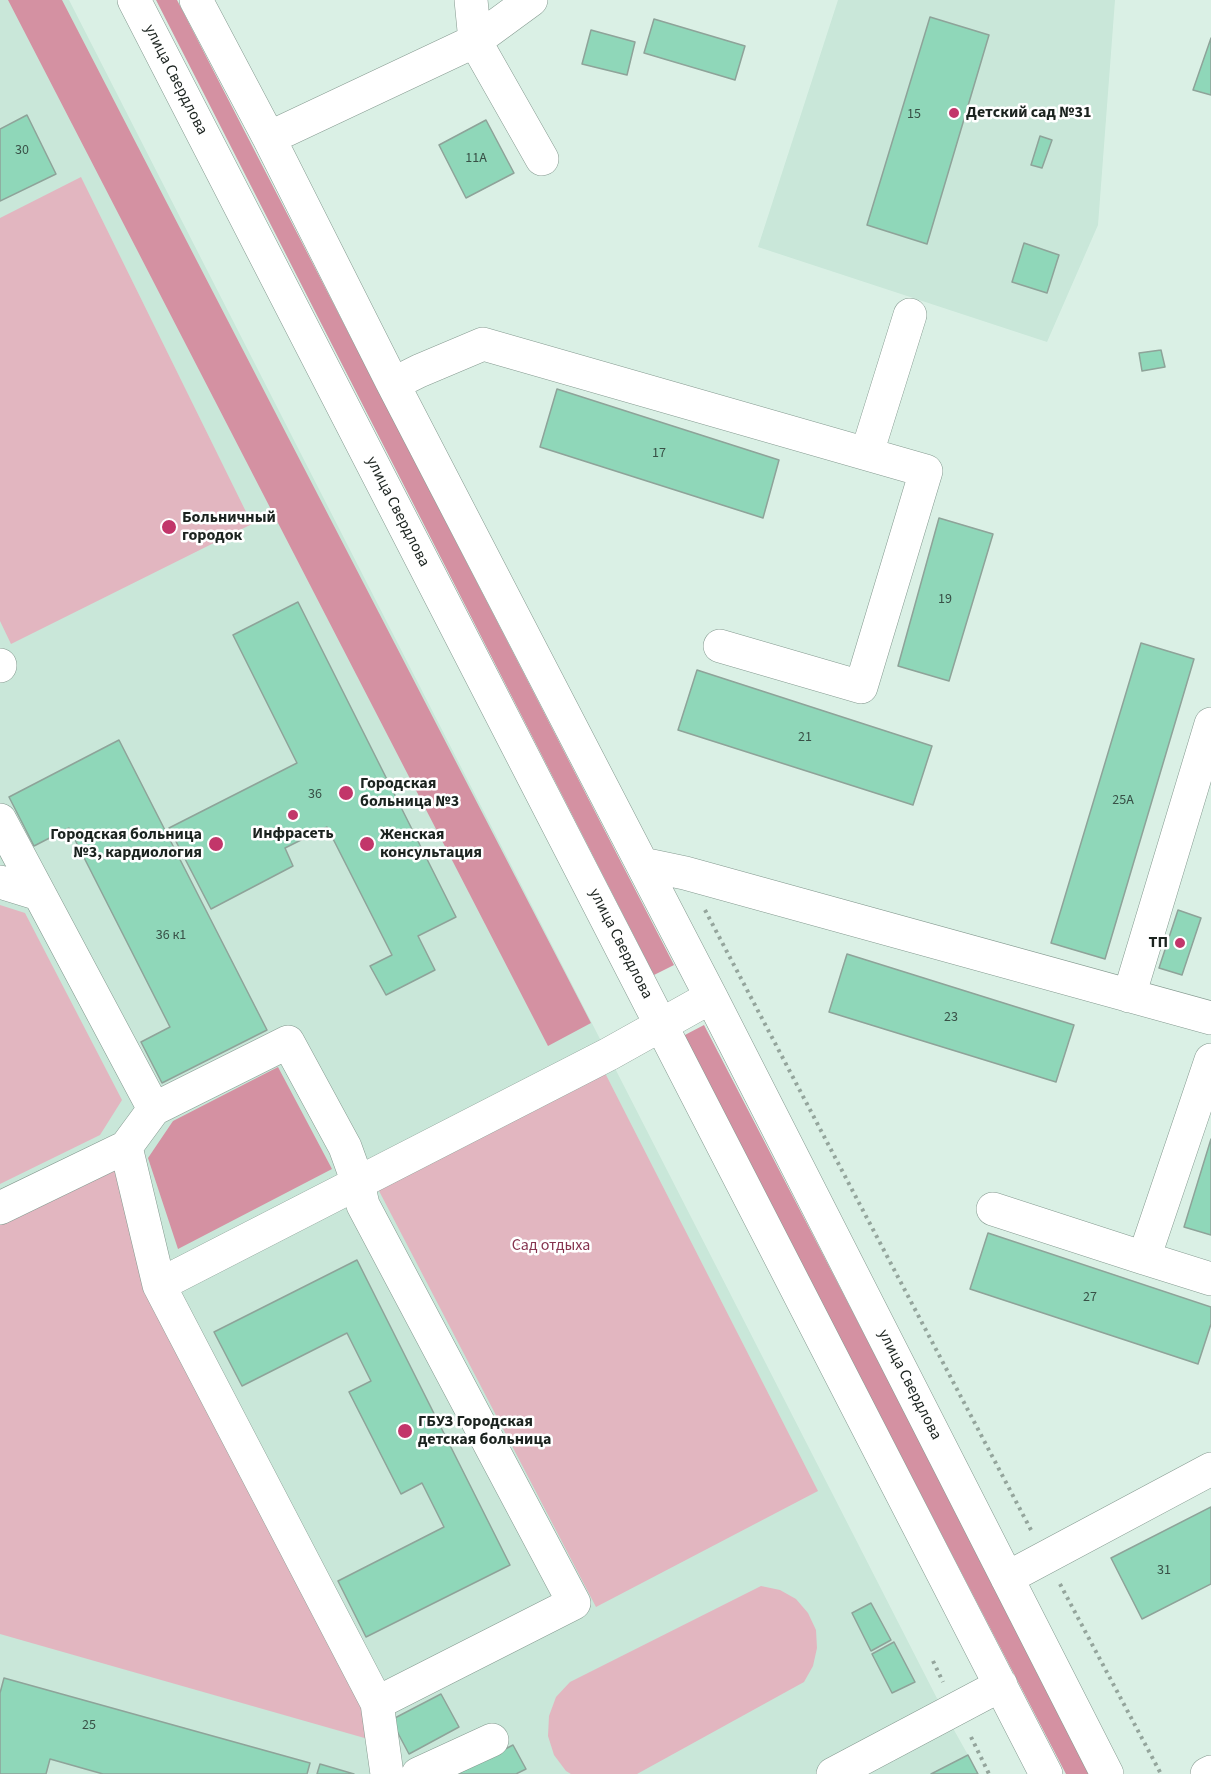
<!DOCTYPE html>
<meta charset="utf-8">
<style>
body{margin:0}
canvas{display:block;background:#daf0e5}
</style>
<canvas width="1211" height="1774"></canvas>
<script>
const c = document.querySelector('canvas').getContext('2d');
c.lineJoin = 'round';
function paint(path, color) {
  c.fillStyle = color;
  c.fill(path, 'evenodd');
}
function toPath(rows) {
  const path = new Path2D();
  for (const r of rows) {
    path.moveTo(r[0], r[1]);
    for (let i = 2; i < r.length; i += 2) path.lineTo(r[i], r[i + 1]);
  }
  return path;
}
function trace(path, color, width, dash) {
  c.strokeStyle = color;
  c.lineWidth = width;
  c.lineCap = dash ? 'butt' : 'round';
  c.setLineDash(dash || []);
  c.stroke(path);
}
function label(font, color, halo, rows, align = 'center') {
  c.font = font + ' "Source Sans 3",sans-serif';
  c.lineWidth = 5;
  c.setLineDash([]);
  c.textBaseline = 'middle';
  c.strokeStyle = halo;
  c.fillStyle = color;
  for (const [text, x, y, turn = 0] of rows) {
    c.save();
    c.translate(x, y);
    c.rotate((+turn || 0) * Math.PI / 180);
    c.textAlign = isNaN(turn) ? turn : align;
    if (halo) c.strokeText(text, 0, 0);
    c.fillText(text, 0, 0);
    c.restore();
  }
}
paint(toPath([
 [0,0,69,0,945,1714,968,1755,931,1774,0,1774],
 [838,0,1115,0,1098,225,1047,342,758,247]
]), '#c9e7d9');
paint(toPath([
 [81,177,252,524,11,644,0,621,0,218],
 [0,905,25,913,122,1100,100,1135,0,1184],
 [604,1071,818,1491,596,1607,378,1189],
 [116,1163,362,1706,368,1739,0,1634,0,1222],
 [761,1586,780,1590,796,1599,808,1613,816,1630,817,1648,813,1666,804,1682,637,1774,571,1774,566,1771,554,1755,548,1736,549,1716,556,1697,570,1682]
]), '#e2b6c0');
paint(toPath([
 [8,0,62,0,591,1023,548,1046],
 [156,0,177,0,674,965,654,975],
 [704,1025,1092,1774,1066,1774,683,1036],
 [278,1067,332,1169,178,1249,148,1158,173,1121]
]), '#d491a2');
const building = toPath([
 [930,17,989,35,927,244,867,225,930,17],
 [654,19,745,46,735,80,644,53,654,19],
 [591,30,635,42,627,75,582,64,591,30],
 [1211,38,1211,95,1193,90,1211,38],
 [27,115,56,174,0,201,0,129,27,115],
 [486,120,514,173,466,198,439,145,486,120],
 [1040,136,1052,140,1042,168,1031,165,1040,136],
 [1024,243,1059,255,1047,293,1012,282,1024,243],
 [1161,350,1165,367,1142,371,1139,353,1161,350],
 [557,389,779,460,763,518,540,447,557,389],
 [939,518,993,534,949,681,898,666,939,518],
 [298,602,456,917,418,936,435,970,386,995,370,966,392,955,327,827,285,848,293,866,211,909,169,828,297,763,233,635,298,602],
 [1141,643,1194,659,1105,959,1051,943,1141,643],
 [697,670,932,746,913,805,678,730,697,670],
 [119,740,267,1030,162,1083,141,1042,170,1027,69,828,34,846,9,797,119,740],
 [1178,910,1201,918,1182,975,1159,968,1178,910],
 [847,954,1074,1025,1056,1082,829,1012,847,954],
 [1211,1139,1211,1235,1184,1227,1211,1139],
 [988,1233,1211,1307,1211,1324,1198,1364,970,1289,988,1233],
 [357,1260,510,1565,366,1637,338,1581,444,1527,422,1483,401,1494,349,1392,371,1381,347,1333,242,1386,214,1332,357,1260],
 [1211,1507,1211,1584,1142,1619,1111,1558,1211,1507],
 [871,1603,891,1640,871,1651,852,1613,871,1603],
 [894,1642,915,1682,892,1693,872,1654,894,1642],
 [4,1678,310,1763,307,1774,103,1774,50,1759,46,1774,0,1774,0,1693,4,1678],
 [441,1694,459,1727,409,1754,391,1720,441,1694],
 [513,1745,526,1769,516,1774,457,1774,513,1745],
 [968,1755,978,1774,931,1774,968,1755],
 [320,1764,354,1774,317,1774,320,1764]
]);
paint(building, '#8fd7b9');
trace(building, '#8ea399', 1.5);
const minor = toPath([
 [134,0,1046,1774],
 [196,0,269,138,393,384,711,997,1107,1774],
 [531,0,475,41,542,159],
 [269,138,475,41,471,0],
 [393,384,419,371,483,344,926,471,861,687,720,646],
 [867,453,910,315],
 [0,665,0,666],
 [0,820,154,1109],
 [642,864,685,873,1211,1018],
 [0,882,39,894],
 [1129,996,1211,724],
 [126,1147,159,1285,377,1703,387,1774],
 [0,1208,126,1147,154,1109,288,1042,345,1147,358,1183,363,1205,574,1603,377,1703],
 [993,1209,1144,1258,1211,1060],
 [1144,1258,1211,1279],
 [159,1285,609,1054,711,997],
 [1007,1578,1211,1469],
 [418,1774,492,1740],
 [833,1774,1001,1685],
 [1207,1774,1211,1772]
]);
trace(minor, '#859a90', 34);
trace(toPath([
 [705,910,1031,1530],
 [1060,1584,1161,1774],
 [933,1661,943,1682],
 [971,1737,989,1774]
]), '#94a59c', 4, [3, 4.5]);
trace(minor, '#fff', 33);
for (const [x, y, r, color] of [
 [954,113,6,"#c2366a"],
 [169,527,8,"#c2366a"],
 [346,793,8,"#c2366a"],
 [293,815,6,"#c2366a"],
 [216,844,8,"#c2366a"],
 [367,844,8,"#c2366a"],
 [1180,943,6,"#c2366a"],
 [405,1431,8,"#c2366a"]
]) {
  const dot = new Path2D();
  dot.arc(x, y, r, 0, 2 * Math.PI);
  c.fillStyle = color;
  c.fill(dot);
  trace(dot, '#fff', 2);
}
label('14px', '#385046', null, [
 ["15",914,115],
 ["30",22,151],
 ["11А",476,159],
 ["17",659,454],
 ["19",945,600],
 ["21",805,738],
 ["36",315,795],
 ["25А",1123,801],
 ["36 к1",171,936],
 ["23",951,1018],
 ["27",1090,1298],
 ["31",1164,1571],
 ["25",89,1726]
]);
label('16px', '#1b231f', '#fff', [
 ["улица Свердлова",175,80,63],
 ["улица Свердлова",397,512,63],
 ["улица Свердлова",620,944,63],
 ["улица Свердлова",909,1385,63]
]);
label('bold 16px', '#1b231f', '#fff', [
 ["Детский сад №31",966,113],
 ["Больничный",182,518],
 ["городок",182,536],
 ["Городская",360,784],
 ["больница №3",360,802],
 ["Инфрасеть",293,834,"center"],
 ["Городская больница",202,835,"right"],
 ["№3, кардиология",202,853,"right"],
 ["Женская",380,835],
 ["консультация",380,853],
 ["ТП",1168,943,"right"],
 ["ГБУЗ Городская",418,1422],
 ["детская больница",418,1440]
], 'left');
label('16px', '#86344f', '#fff', [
 ["Сад отдыха",551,1246]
]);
</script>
